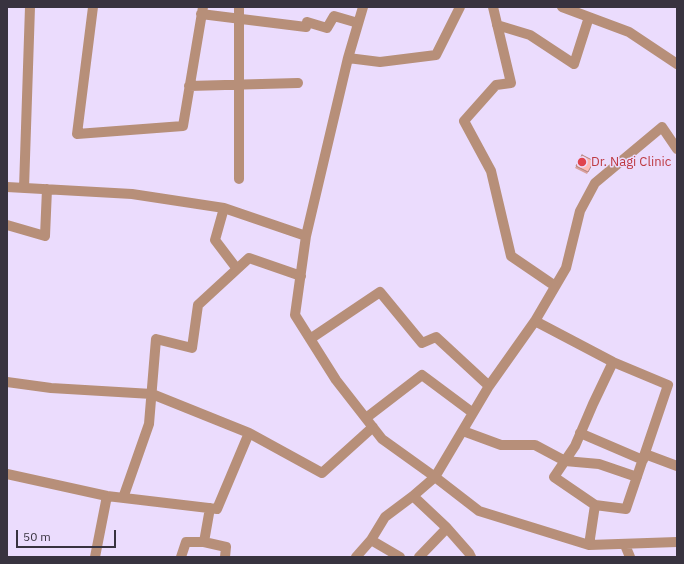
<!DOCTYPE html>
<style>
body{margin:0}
#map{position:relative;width:684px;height:564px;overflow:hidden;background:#ebdcfd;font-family:"IBM Plex Sans",sans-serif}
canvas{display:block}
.frame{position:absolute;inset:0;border:8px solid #38333f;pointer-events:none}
.scale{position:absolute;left:16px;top:530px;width:100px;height:18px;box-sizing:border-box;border:2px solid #38333f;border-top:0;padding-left:5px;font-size:12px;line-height:14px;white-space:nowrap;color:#38333f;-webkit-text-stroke:3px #ebdcfd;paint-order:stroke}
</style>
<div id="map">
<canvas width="684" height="564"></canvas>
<div class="frame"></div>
<div class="scale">50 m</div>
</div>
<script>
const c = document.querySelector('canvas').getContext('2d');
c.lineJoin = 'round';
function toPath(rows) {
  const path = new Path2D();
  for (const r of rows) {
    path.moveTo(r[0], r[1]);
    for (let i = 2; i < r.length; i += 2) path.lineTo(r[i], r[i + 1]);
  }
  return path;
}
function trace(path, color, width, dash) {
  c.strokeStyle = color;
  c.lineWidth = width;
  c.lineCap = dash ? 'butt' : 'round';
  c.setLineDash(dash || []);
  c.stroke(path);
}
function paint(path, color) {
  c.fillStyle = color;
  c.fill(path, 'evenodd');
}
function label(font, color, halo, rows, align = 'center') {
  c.font = font + ' "IBM Plex Sans",sans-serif';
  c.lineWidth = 3;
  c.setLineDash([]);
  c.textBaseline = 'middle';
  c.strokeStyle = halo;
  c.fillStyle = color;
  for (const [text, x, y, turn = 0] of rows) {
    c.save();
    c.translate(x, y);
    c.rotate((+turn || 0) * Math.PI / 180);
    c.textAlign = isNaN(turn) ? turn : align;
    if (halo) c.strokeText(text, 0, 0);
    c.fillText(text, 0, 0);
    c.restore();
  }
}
trace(toPath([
 [93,7,77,134,183,126,203,7],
 [363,7,348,58,306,236,295,315,336,380,382,439,435,477,479,511,589,545,677,542],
 [493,7,511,83,496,85,464,121,491,171,511,256,555,286],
 [562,7,629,32,677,64],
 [201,14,306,27,307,22,327,28,334,16,358,23],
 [497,25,530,35,574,64,589,17],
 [348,58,380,62,436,55,460,7],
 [189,86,298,83],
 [239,179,239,7],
 [7,187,132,194,224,208,306,236],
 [24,188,30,7],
 [224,208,215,240,237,269],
 [7,225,45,236,47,189],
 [535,321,613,362,668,385,626,509,595,505,589,545],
 [310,339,380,292,422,343,436,337,489,386],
 [7,382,51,388,152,394,249,433],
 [366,418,422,375,473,413],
 [463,431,501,445,535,445,565,461,599,464,637,477],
 [580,433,643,460],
 [645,454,677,466],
 [7,474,107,496,217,509,249,433,322,473,373,427],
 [413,496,447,528,469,553,471,557],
 [123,498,149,424,156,339,192,348,198,305,249,258,301,276],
 [595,505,554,477,575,446,593,404,613,362],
 [371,540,400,557],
 [204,542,226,547,225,557],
 [625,545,630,557],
 [95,557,107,496],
 [181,557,186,542,204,542,210,508],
 [356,557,371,540,385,517,413,496,435,477,489,386,535,321,566,268,580,211,595,183,662,127,677,149],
 [419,557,447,528]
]), '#b78f79', 10);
paint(toPath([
 [582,155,588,172,587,174,575,168]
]), '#daa19c');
const building = toPath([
 [582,155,594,161,588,172,576,166,582,155]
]);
paint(building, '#fdbbb5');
trace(building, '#b1837f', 1);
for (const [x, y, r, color] of [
 [582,162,5,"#e0444e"]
]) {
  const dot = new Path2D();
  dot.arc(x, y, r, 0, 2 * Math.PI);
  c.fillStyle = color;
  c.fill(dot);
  trace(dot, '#ebdcfd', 1.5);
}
label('13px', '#be3a42', '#ebdcfd', [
 ["Dr. Nagi Clinic",591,162]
], 'left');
</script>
